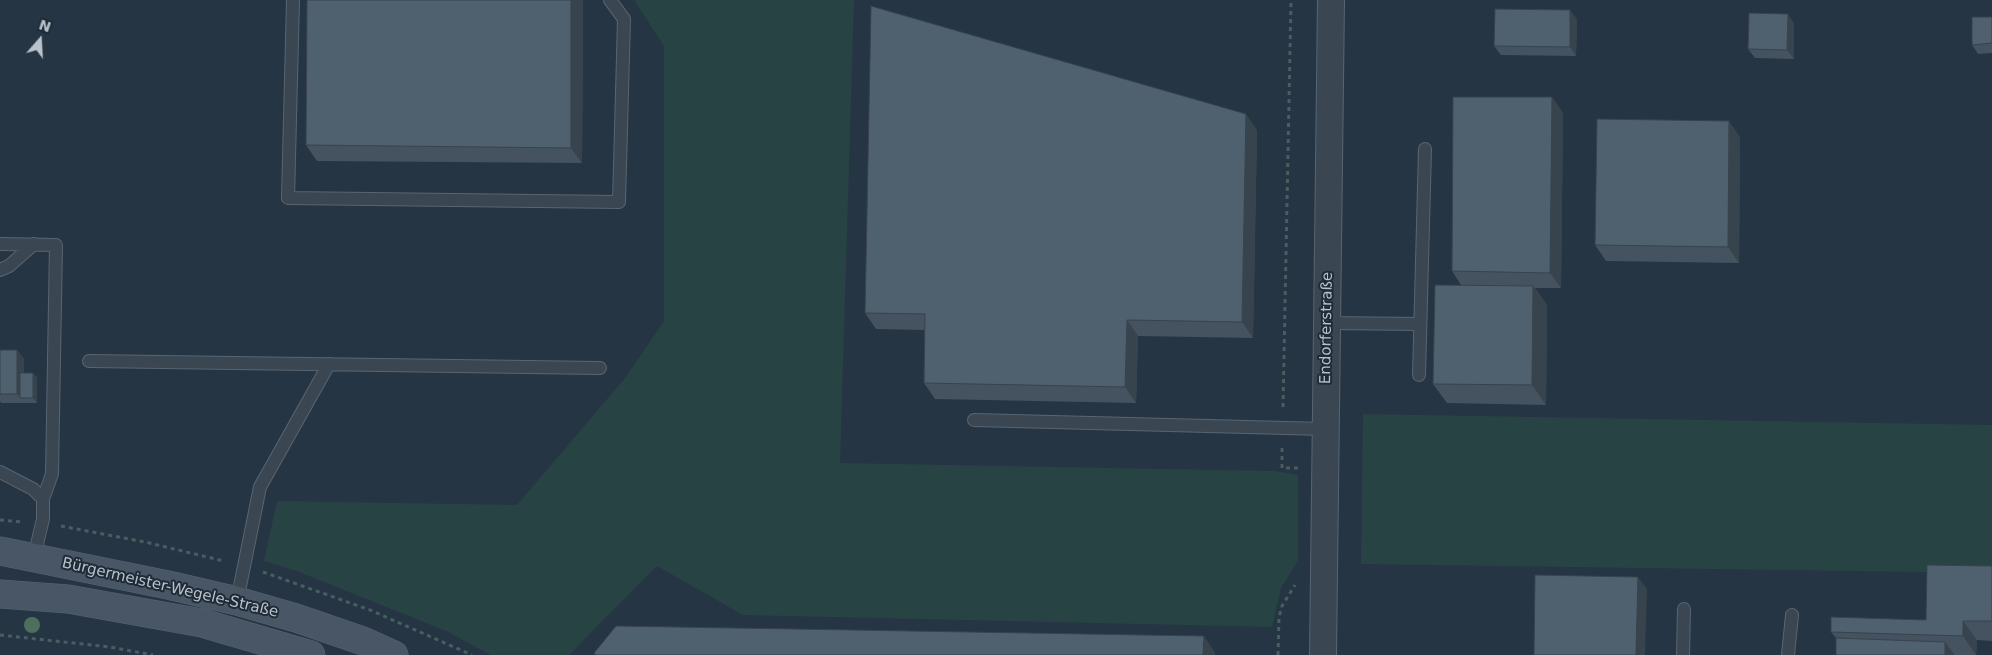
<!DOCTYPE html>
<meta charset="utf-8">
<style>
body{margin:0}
#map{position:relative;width:1992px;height:655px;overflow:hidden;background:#263543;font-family:"DejaVu Sans",sans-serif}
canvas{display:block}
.north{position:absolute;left:15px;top:15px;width:50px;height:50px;-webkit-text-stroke:4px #1f2c38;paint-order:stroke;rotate:19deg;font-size:14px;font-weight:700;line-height:20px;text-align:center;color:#b8c2cc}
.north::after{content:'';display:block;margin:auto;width:18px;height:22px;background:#b8c2cc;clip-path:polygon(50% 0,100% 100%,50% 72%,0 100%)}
</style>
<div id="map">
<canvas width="1992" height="655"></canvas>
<div class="north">N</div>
</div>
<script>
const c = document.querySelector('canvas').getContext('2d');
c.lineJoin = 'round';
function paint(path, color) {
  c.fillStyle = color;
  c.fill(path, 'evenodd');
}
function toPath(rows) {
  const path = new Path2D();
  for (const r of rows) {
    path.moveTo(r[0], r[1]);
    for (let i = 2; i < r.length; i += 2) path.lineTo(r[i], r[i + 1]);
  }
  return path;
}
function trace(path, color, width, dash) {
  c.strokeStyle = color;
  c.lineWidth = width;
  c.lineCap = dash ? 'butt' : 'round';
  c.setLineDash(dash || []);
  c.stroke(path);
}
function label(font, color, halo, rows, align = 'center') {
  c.font = font + ' "DejaVu Sans",sans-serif';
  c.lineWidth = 4;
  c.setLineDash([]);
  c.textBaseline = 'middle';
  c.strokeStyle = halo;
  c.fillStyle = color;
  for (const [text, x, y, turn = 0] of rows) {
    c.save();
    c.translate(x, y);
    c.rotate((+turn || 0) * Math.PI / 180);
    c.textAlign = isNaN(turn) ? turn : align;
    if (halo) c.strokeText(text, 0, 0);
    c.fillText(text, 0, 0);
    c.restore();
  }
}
paint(toPath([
 [634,0,854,0,840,463,1275,471,1298,475,1298,561,1281,588,1272,627,743,615,657,566,569,655,491,655,446,631,294,570,264,561,277,501,517,505,625,378,664,321,664,46],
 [1363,414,1992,425,1992,573,1361,564]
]), '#284344');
const service = toPath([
 [293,0,288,198,619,202,624,19,610,0],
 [0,244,56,245,52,474,43,499],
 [0,270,9,266,34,244],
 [1327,323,1420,324],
 [89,361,600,368],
 [1419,375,1425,149],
 [974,420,1325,429],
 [0,472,33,489,43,499,43,519,34,557],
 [237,601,260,487,329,364],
 [1683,655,1684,609],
 [1788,655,1792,615]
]);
const minor = toPath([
 [1323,655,1331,0]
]);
const secondary = toPath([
 [0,551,168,585,237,601,296,618,363,641,394,655],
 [0,594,68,599,202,623,311,655]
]);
trace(service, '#596570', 14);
trace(minor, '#596570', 28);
trace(secondary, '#596570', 29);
trace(toPath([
 [1283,407,1291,0],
 [1282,448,1282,468,1298,468],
 [0,520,23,522],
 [61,526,145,542,224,561],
 [263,572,370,610,472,655],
 [0,635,110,647,153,655],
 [1278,655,1279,617,1282,606,1295,585]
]), '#465f60', 3, [4, 4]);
trace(service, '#3a4752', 12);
trace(minor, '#3a4752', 26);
trace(secondary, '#485665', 28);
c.fillStyle = '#4e6e5e';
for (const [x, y] of [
 [32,625]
]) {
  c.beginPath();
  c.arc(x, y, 8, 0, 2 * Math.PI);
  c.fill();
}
paint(toPath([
 [583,0,582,163,317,161,306,145],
 [1992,17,1992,53,1978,54,1972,45],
 [1577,19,1576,56,1501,55,1494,46],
 [1794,23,1794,59,1755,58,1748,49],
 [1552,97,1563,113,1561,288,1535,288,1547,305,1546,405,1447,403,1433,384,1461,285,1452,271],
 [1257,130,1253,338,1138,336,1136,403,935,399,924,383,925,330,876,329,865,313],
 [1740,137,1739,263,1606,261,1595,245],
 [0,350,17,350,24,359,24,373,37,377,37,403,1,403,0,401],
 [1992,566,1992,641,1977,640,1976,655,1836,655,1836,638,1831,632,1926,620]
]), '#44535f');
paint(toPath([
 [571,0,583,0,582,163,571,148],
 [1570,10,1577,19,1576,56,1570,47],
 [1788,14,1794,23,1794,59,1787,50],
 [1552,97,1563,113,1561,288,1550,273],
 [1246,114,1257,130,1253,338,1242,322],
 [1729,121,1740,137,1739,263,1728,247],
 [1533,286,1547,305,1546,405,1532,385],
 [1127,320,1138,336,1136,403,1125,387],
 [17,350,24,359,24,398,20,398,17,394],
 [33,373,37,377,37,403,33,398],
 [1638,577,1647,589,1645,655,1636,655],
 [1963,621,1977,640,1976,655,1963,636],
 [1204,636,1215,652,1215,655,1203,655],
 [1945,642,1954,654,1954,655,1945,655]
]), '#37434d');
const building = toPath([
 [307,0,571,0,571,148,306,145,307,0],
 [871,6,1246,114,1242,322,1127,320,1125,387,924,383,925,314,865,313,871,6],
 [1495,9,1570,10,1570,47,1494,46,1495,9],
 [1749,13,1788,14,1787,50,1748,49,1749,13],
 [1972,17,1992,17,1992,43,1972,45,1972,17],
 [1453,97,1552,97,1550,273,1452,271,1453,97],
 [1597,119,1729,121,1728,247,1595,245,1597,119],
 [1435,285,1533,286,1532,385,1433,384,1435,285],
 [0,350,17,350,17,394,0,394,0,350],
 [20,373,33,373,33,398,20,398,20,373],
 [1927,565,1992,566,1992,621,1963,621,1963,636,1831,632,1831,617,1926,620,1927,565],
 [1535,575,1638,577,1636,655,1534,655,1535,575],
 [616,626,1204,636,1203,655,596,655,594,653,616,626],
 [1836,638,1945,642,1945,655,1836,655,1836,638]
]);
paint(building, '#4f606e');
trace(building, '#37434d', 1);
label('15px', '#b8c2cc', '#1f2c38', [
 ["Endorferstraße",1327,328,-89],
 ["Bürgermeister-Wegele-Straße",170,588,13]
]);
</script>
